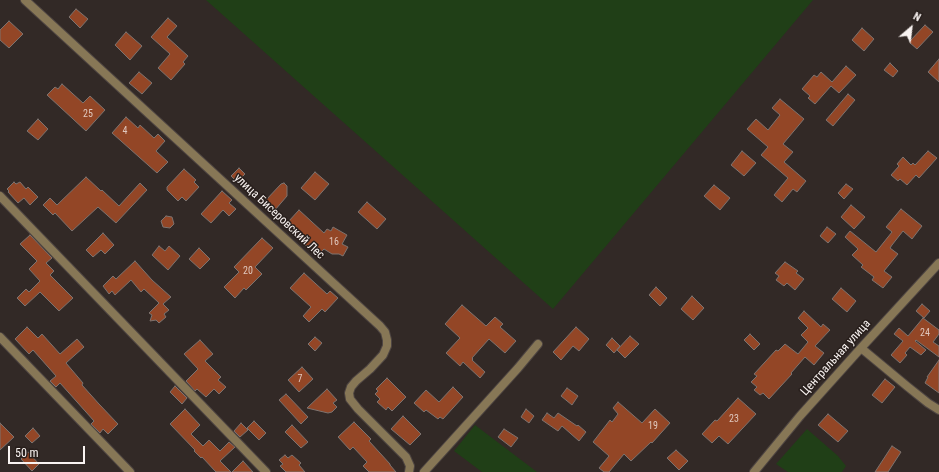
<!DOCTYPE html>
<meta charset="utf-8">
<style>
body{margin:0}
#map{position:relative;width:939px;height:472px;overflow:hidden;background:#322926;font-family:"Roboto Condensed",sans-serif}
canvas{display:block}
.north{position:absolute;left:891px;top:8px;width:40px;height:40px;-webkit-text-stroke:3px #281f1c;paint-order:stroke;rotate:28deg;font-size:11px;font-weight:700;line-height:16px;text-align:center;color:#f9f3f1}
.north::after{content:'';display:block;margin:auto;width:14px;height:18px;background:#f9f3f1;clip-path:polygon(50% 0,100% 100%,50% 72%,0 100%)}
.scale{position:absolute;left:8px;top:446px;width:77px;height:18px;box-sizing:border-box;border:2px solid #f9f3f1;border-top:0;padding-left:5px;font-size:12px;line-height:14px;white-space:nowrap;color:#f9f3f1;-webkit-text-stroke:3px #281f1c;paint-order:stroke}
</style>
<div id="map">
<canvas width="939" height="472"></canvas>
<div class="north">N</div>
<div class="scale">50 m</div>
</div>
<script>
const c = document.querySelector('canvas').getContext('2d');
c.lineJoin = 'round';
function paint(path, color) {
  c.fillStyle = color;
  c.fill(path, 'evenodd');
}
function toPath(rows) {
  const path = new Path2D();
  for (const r of rows) {
    path.moveTo(r[0], r[1]);
    for (let i = 2; i < r.length; i += 2) path.lineTo(r[i], r[i + 1]);
  }
  return path;
}
function trace(path, color, width, dash) {
  c.strokeStyle = color;
  c.lineWidth = width;
  c.lineCap = dash ? 'butt' : 'round';
  c.setLineDash(dash || []);
  c.stroke(path);
}
function label(font, color, halo, rows, align = 'center') {
  c.font = font + ' "Roboto Condensed",sans-serif';
  c.lineWidth = 3;
  c.setLineDash([]);
  c.textBaseline = 'middle';
  c.strokeStyle = halo;
  c.fillStyle = color;
  for (const [text, x, y, turn = 0] of rows) {
    c.save();
    c.translate(x, y);
    c.rotate((+turn || 0) * Math.PI / 180);
    c.textAlign = isNaN(turn) ? turn : align;
    if (halo) c.strokeText(text, 0, 0);
    c.fillText(text, 0, 0);
    c.restore();
  }
}
paint(toPath([
 [206,0,813,0,553,309],
 [475,425,537,472,482,472,454,451],
 [807,429,838,456,846,466,842,472,788,472,776,464]
]), '#203f17');
const building = toPath([
 [76,9,88,19,80,28,69,17,76,9],
 [168,18,177,26,167,37,188,56,183,62,185,64,171,80,158,68,170,54,151,37,168,18],
 [9,21,23,34,9,48,0,40,0,30,9,21],
 [925,25,933,32,917,49,909,42,925,25],
 [862,28,874,39,864,51,852,40,862,28],
 [126,32,142,46,130,60,115,45,126,32],
 [939,59,939,82,928,72,939,59],
 [890,63,898,71,893,77,884,70,890,63],
 [846,66,856,75,839,93,831,86,815,104,808,98,810,96,802,89,814,75,817,77,821,72,832,82,846,66],
 [139,72,152,83,142,94,129,83,139,72],
 [62,84,83,103,90,96,105,110,86,131,47,95,55,87,58,89,62,84],
 [848,94,855,100,833,126,826,120,848,94],
 [780,99,804,119,783,144,793,152,784,162,806,181,797,192,793,189,782,202,774,195,788,178,761,155,768,147,747,129,756,119,768,130,780,115,772,108,780,99],
 [126,117,138,128,140,125,154,138,158,134,165,141,156,151,168,162,157,173,112,133,126,117],
 [38,119,48,129,38,140,27,131,38,119],
 [742,151,756,163,744,176,731,165,742,151],
 [928,151,937,158,919,178,916,175,907,185,900,179,898,181,891,175,899,166,897,164,903,157,911,165,913,163,915,165,928,151],
 [239,168,245,174,237,182,231,176,239,168],
 [184,169,196,180,194,182,199,187,186,201,182,197,178,201,167,190,167,187,184,169],
 [315,172,329,184,315,200,301,188,315,172],
 [86,177,101,191,102,190,119,206,140,183,147,190,116,223,98,207,72,231,55,213,53,215,43,205,50,198,57,205,86,177],
 [14,182,16,184,20,182,26,189,28,187,38,197,30,205,24,198,18,203,8,192,9,191,7,189,14,182],
 [284,183,287,186,287,196,275,210,265,201,281,184,284,183],
 [846,184,853,189,844,199,838,193,846,184],
 [714,185,730,198,720,210,704,196,714,185],
 [222,191,232,200,229,203,236,209,229,216,223,210,211,223,201,214,222,191],
 [367,202,386,219,377,229,358,212,367,202],
 [851,205,865,217,854,229,841,217,851,205],
 [901,209,922,226,912,239,903,231,892,245,890,248,898,254,884,271,892,277,883,288,872,280,874,277,861,267,863,265,852,255,858,249,845,237,850,231,876,252,892,232,886,227,901,209],
 [299,210,324,233,327,229,331,231,333,227,347,235,342,244,348,247,343,256,339,254,332,254,324,249,317,256,295,235,299,231,288,222,299,210],
 [166,216,172,217,174,224,170,228,163,227,161,221,166,216],
 [827,227,836,234,828,243,820,236,827,227],
 [103,233,114,245,105,254,101,250,93,257,86,250,103,233],
 [30,235,52,258,46,263,54,271,50,275,73,298,59,311,40,292,25,306,17,298,26,289,29,292,40,281,29,269,37,261,20,244,30,235],
 [262,238,273,248,255,267,262,274,246,290,244,288,235,298,224,287,239,272,234,267,262,238],
 [159,246,165,251,169,246,180,256,168,270,152,255,159,246],
 [199,248,210,259,200,269,189,259,199,248],
 [135,261,152,280,171,297,163,304,169,310,164,314,166,317,159,323,156,320,150,321,152,315,149,313,159,303,144,289,141,292,131,280,115,295,112,291,109,294,103,286,113,276,116,279,135,261],
 [785,262,798,271,796,273,804,279,795,290,787,283,784,286,776,280,779,276,775,273,785,262],
 [304,273,327,294,330,291,338,298,325,312,322,309,309,322,303,316,311,307,290,288,304,273],
 [656,287,667,298,660,306,649,295,656,287],
 [841,288,856,301,847,312,832,299,841,288],
 [692,296,704,308,693,320,681,309,692,296],
 [922,304,930,311,924,318,916,311,922,304],
 [462,305,486,326,495,317,503,324,500,327,516,341,505,353,489,339,472,358,473,359,472,360,485,372,480,378,463,362,460,366,446,353,460,338,445,324,462,305],
 [804,311,821,327,823,324,830,330,815,346,824,353,814,365,805,357,791,373,792,374,769,399,763,393,760,395,754,390,757,387,751,382,757,376,754,374,776,350,778,351,785,344,798,354,808,342,801,335,808,328,798,318,804,311],
 [923,318,939,330,939,334,933,342,939,346,939,357,916,340,915,341,926,350,921,355,910,347,905,353,907,355,900,363,891,355,903,341,894,334,899,328,908,336,923,318],
 [27,327,38,338,42,334,60,354,77,339,84,347,66,363,83,383,82,385,99,404,118,424,108,434,103,429,100,433,91,424,94,421,60,383,56,387,50,381,56,376,33,350,29,354,15,339,27,327],
 [576,327,589,339,579,351,573,346,561,360,553,352,576,327],
 [750,334,760,344,754,350,744,340,750,334],
 [630,336,639,344,625,358,617,350,630,336],
 [315,337,322,343,315,351,308,344,315,337],
 [612,338,620,346,614,353,606,345,612,338],
 [200,340,213,354,205,361,221,377,218,380,226,387,219,394,214,389,206,397,197,389,195,391,186,381,198,369,184,354,200,340],
 [939,360,939,393,925,383,928,377,927,377,939,360],
 [302,367,313,379,299,392,288,380,302,367],
 [387,378,406,397,392,411,388,407,386,410,377,402,380,399,375,394,378,391,376,389,387,378],
 [885,379,895,387,882,403,872,395,885,379],
 [175,386,187,398,182,404,170,392,175,386],
 [453,387,463,397,443,419,440,417,438,419,426,410,424,412,414,403,426,390,439,402,453,387],
 [567,388,578,396,572,405,561,396,567,388],
 [327,389,337,400,333,403,337,407,332,412,328,413,307,408,327,389],
 [286,394,308,417,301,424,279,400,286,394],
 [738,398,756,414,728,444,719,436,712,443,702,434,715,420,717,421,738,398],
 [618,402,642,423,655,409,670,423,652,443,651,442,631,461,624,454,609,472,604,472,599,468,609,456,593,442,610,420,612,422,618,414,613,408,618,402],
 [185,409,200,425,191,434,203,446,209,440,220,451,229,442,235,447,220,461,231,472,216,472,202,457,201,458,194,451,195,450,170,424,185,409],
 [526,409,534,416,529,423,521,417,526,409],
 [547,413,554,418,558,413,577,426,578,425,586,432,579,441,562,426,558,431,542,420,547,413],
 [828,414,848,431,838,442,818,425,828,414],
 [403,416,421,434,410,445,391,429,403,416],
 [254,421,266,433,259,440,247,428,254,421],
 [354,422,371,439,369,441,390,464,390,465,396,472,369,472,363,466,367,462,353,447,350,450,338,437,354,422],
 [0,423,14,437,0,450,0,423],
 [241,423,248,430,240,437,234,431,241,423],
 [292,425,308,442,301,448,285,432,292,425],
 [33,428,40,436,32,443,25,436,33,428],
 [504,429,518,438,511,447,498,437,504,429],
 [892,446,901,452,888,472,875,472,892,446],
 [676,450,688,461,679,470,667,458,676,450],
 [28,452,39,464,32,471,21,459,28,452],
 [285,455,288,458,292,455,301,463,299,465,305,472,286,472,280,466,283,464,279,460,285,455],
 [243,461,253,472,232,472,243,461]
]);
paint(building, '#934626');
trace(building, '#7d736f', 1);
const minor = toPath([
 [25,0,380,326,385,332,387,340,387,346,383,355,370,369,356,381,351,387,349,393,350,399,358,409,406,457,410,466,409,472],
 [0,196,266,472],
 [0,337,130,472],
 [861,348,908,387,928,403,939,410],
 [424,472,518,368,538,344],
 [754,472,800,416,861,348,939,263]
]);
trace(minor, '#4e4542', 10);
trace(minor, '#877756', 8);
label('10px', '#e0c8be', null, [
 ["25",88,114],
 ["4",125,131],
 ["16",334,242],
 ["20",248,271],
 ["24",925,333],
 ["7",300,379],
 ["23",734,419],
 ["19",653,426]
]);
label('12px', '#f9f3f1', '#281f1c', [
 ["улица Бисеровский Лес",279,217,43],
 ["Центральная улица",836,358,-48]
]);
</script>
